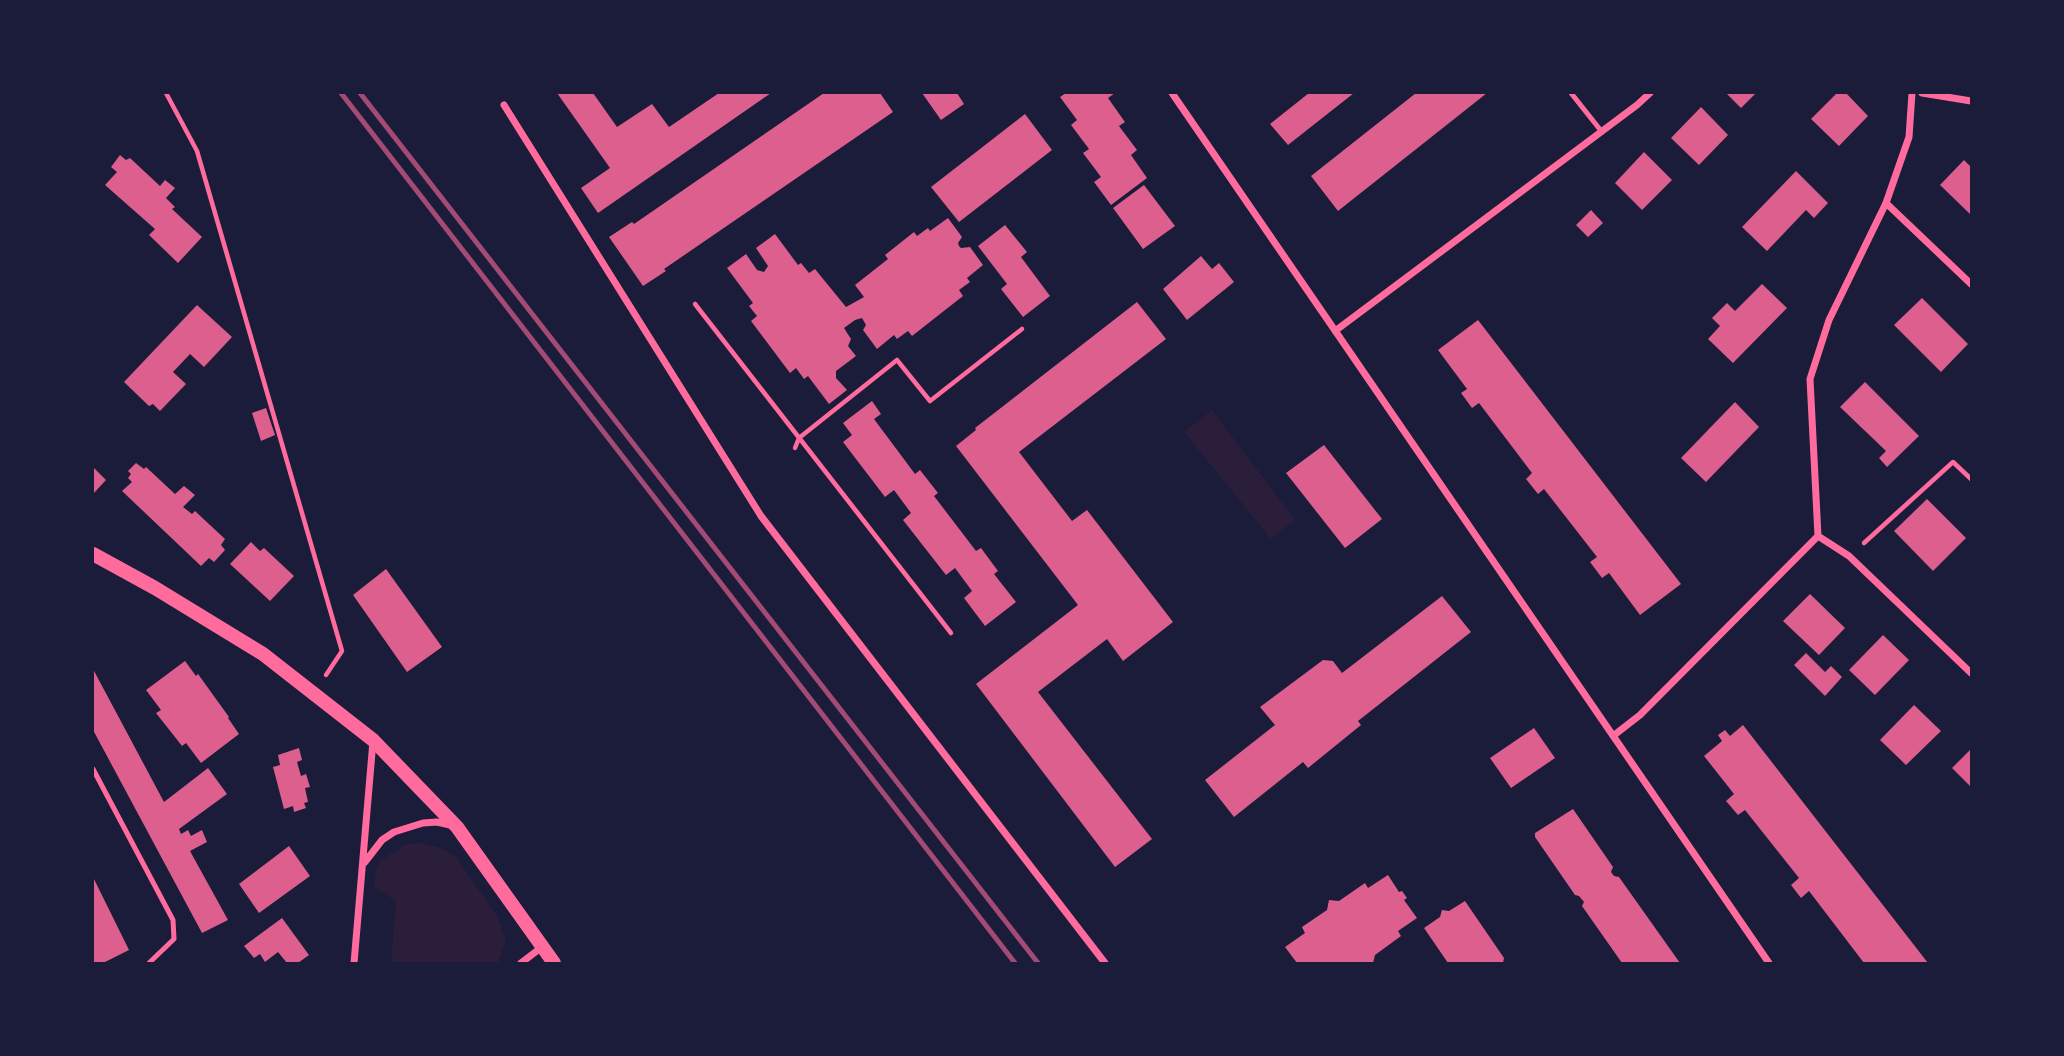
<!DOCTYPE html>
<style>
body{margin:0}
#map{position:relative;width:2064px;height:1056px;overflow:hidden;background:#1b1b3a;font-family:Jost,sans-serif}
canvas{display:block}
.frame{position:absolute;inset:0;border:94px solid #1b1b3a;pointer-events:none}
</style>
<div id="map">
<canvas width="2064" height="1056"></canvas>
<div class="frame"></div>
</div>
<script>
const c = document.querySelector('canvas').getContext('2d');
c.lineJoin = 'round';
function paint(path, color) {
  c.fillStyle = color;
  c.fill(path, 'evenodd');
}
function toPath(rows) {
  const path = new Path2D();
  for (const r of rows) {
    path.moveTo(r[0], r[1]);
    for (let i = 2; i < r.length; i += 2) path.lineTo(r[i], r[i + 1]);
  }
  return path;
}
function trace(path, color, width, dash) {
  c.strokeStyle = color;
  c.lineWidth = width;
  c.lineCap = dash ? 'butt' : 'round';
  c.setLineDash(dash || []);
  c.stroke(path);
}
paint(toPath([
 [1212,410,1295,520,1271,539,1184,432],
 [422,843,441,848,456,857,497,916,506,941,498,963,391,963,396,901,374,887,376,869,380,861,407,844]
]), '#2a1e3b');
paint(toPath([
 [557,93,593,93,617,127,652,104,669,127,719,93,771,93,598,213,581,188,610,168],
 [824,93,880,93,893,112,664,269,666,271,643,286,609,237,632,222,634,224],
 [922,93,957,93,964,104,941,120],
 [1066,93,1115,93,1108,98,1125,122,1119,126,1137,150,1131,155,1147,178,1111,205,1094,182,1101,177,1083,153,1089,149,1071,125,1077,120,1060,97],
 [1309,93,1354,93,1288,145,1270,124],
 [1416,93,1487,93,1338,211,1311,176],
 [1726,93,1756,93,1741,108],
 [1837,93,1846,93,1868,116,1839,146,1811,119],
 [1701,107,1728,135,1699,165,1671,138],
 [1025,114,1052,150,959,222,931,187],
 [1644,152,1672,180,1642,210,1615,183],
 [120,155,126,160,130,158,160,186,165,180,175,188,166,198,175,207,172,209,202,237,178,263,149,235,155,229,105,185,117,172,111,167],
 [1964,160,1971,167,1971,215,1940,185],
 [1796,171,1828,203,1814,218,1806,210,1767,251,1742,227],
 [1144,185,1175,226,1143,249,1113,208],
 [1591,210,1603,223,1588,237,1576,225],
 [948,218,962,237,958,243,959,246,961,248,970,247,983,265,967,278,970,282,959,290,963,296,912,336,908,331,897,339,894,335,877,349,863,330,866,325,862,318,855,320,844,328,851,339,848,346,856,356,836,371,836,378,847,390,829,404,808,376,804,379,796,368,790,373,751,321,757,316,749,306,753,303,727,268,746,254,757,270,764,272,768,266,756,248,775,234,798,265,801,263,809,273,815,269,846,307,864,297,855,285,888,259,885,255,914,232,917,236,928,228,930,231],
 [1005,225,1027,252,1021,257,1050,296,1023,317,1001,289,1007,284,978,246],
 [1201,256,1212,269,1219,263,1234,282,1187,320,1163,289],
 [1762,284,1787,308,1733,363,1708,339,1720,326,1712,318,1727,303,1735,311],
 [1922,298,1968,344,1941,372,1894,325],
 [1137,302,1166,339,1019,452,1072,521,1087,510,1173,622,1123,661,1107,639,1038,692,1152,839,1115,867,976,684,1078,605,956,446,976,430,975,428],
 [197,305,232,337,204,367,190,354,173,372,186,384,160,411,153,404,149,406,124,382],
 [1478,320,1681,584,1640,615,1609,573,1602,578,1590,562,1597,557,1544,489,1538,494,1526,479,1532,473,1479,403,1472,408,1461,393,1467,389,1438,350],
 [1865,382,1919,436,1887,467,1879,458,1886,451,1840,407],
 [872,401,881,414,874,419,915,474,920,470,938,493,934,496,976,551,981,548,998,571,994,574,1016,602,985,626,964,598,972,591,955,568,946,575,903,520,911,513,894,490,885,497,843,442,852,435,843,423],
 [1735,402,1759,427,1706,482,1681,458],
 [266,408,275,435,261,441,252,413],
 [1324,445,1382,519,1345,548,1286,473],
 [136,463,144,469,146,467,175,494,184,486,195,495,183,507,192,514,195,511,225,539,221,545,225,550,214,562,209,558,201,566,122,491,132,482,128,478,131,474,128,471],
 [93,467,106,480,93,494],
 [1927,499,1966,538,1933,571,1894,531],
 [251,542,260,551,264,548,294,576,270,601,230,564],
 [386,569,442,647,407,672,353,595],
 [1810,594,1845,628,1819,655,1783,621],
 [1442,596,1471,632,1358,721,1361,725,1308,768,1303,762,1234,817,1205,780,1275,725,1260,707,1323,660,1333,661,1342,673],
 [1883,635,1909,660,1875,695,1849,670],
 [1806,653,1825,672,1831,666,1842,677,1825,696,1794,665],
 [185,661,196,676,198,674,229,717,228,718,239,734,201,763,186,743,182,746,156,713,161,710,146,690],
 [93,669,164,802,208,768,227,794,179,829,181,834,188,830,191,836,202,830,207,842,190,851,228,920,202,933,93,730],
 [1914,705,1941,731,1906,765,1880,740],
 [1743,725,1928,963,1864,963,1809,891,1801,898,1791,885,1799,878,1745,810,1738,815,1726,801,1734,794,1704,756,1722,741,1718,735,1725,730,1730,736],
 [1534,728,1555,758,1511,788,1490,758],
 [299,748,302,760,297,762,301,776,306,774,310,787,305,788,308,802,304,803,306,808,294,812,293,806,284,809,273,767,280,765,278,755],
 [1971,749,1971,787,1952,768],
 [1573,809,1613,867,1611,872,1614,876,1619,877,1680,963,1622,963,1582,906,1584,902,1579,896,1575,895,1535,837,1535,833],
 [289,846,310,876,259,913,239,884],
 [1388,875,1399,892,1402,891,1407,898,1404,900,1417,918,1398,931,1401,936,1375,955,1373,963,1297,963,1285,947,1305,933,1302,927,1327,910,1329,900,1339,901,1365,883,1368,888],
 [93,877,129,950,103,963,93,963],
 [1465,901,1504,958,1503,963,1448,963,1424,928,1440,917,1442,910,1449,911],
 [282,918,309,955,298,963,287,963,278,952,265,962,260,954,254,958,244,946]
]), '#dd5f8e');
trace(toPath([
 [166,93,197,151,342,651,326,675],
 [695,304,951,633],
 [795,448,799,438,897,360,930,401,1022,329],
 [1864,543,1953,462,1971,479]
]), '#ff6b9d', 4.5);
trace(toPath([
 [1571,93,1602,132],
 [93,769,173,920,174,939,149,963]
]), '#ff6b9d', 5);
trace(toPath([
 [1172,93,1769,963],
 [1922,93,1971,101],
 [504,105,761,516,1105,963],
 [1886,203,1971,284],
 [1335,331,1637,105,1650,93],
 [1818,536,1849,556,1971,673],
 [1613,736,1640,715,1818,536,1810,379,1829,320,1886,203,1909,137,1912,93],
 [365,862,382,840,394,832,423,823,437,822,450,825],
 [354,963,373,741],
 [521,963,542,947]
]), '#ff6b9d', 7);
trace(toPath([
 [93,554,155,588,263,654,373,740,457,827,554,963]
]), '#ff6b9d', 14);
trace(toPath([
 [341,93,1015,963],
 [360,93,1038,963]
]), '#a44b75', 5);
</script>
